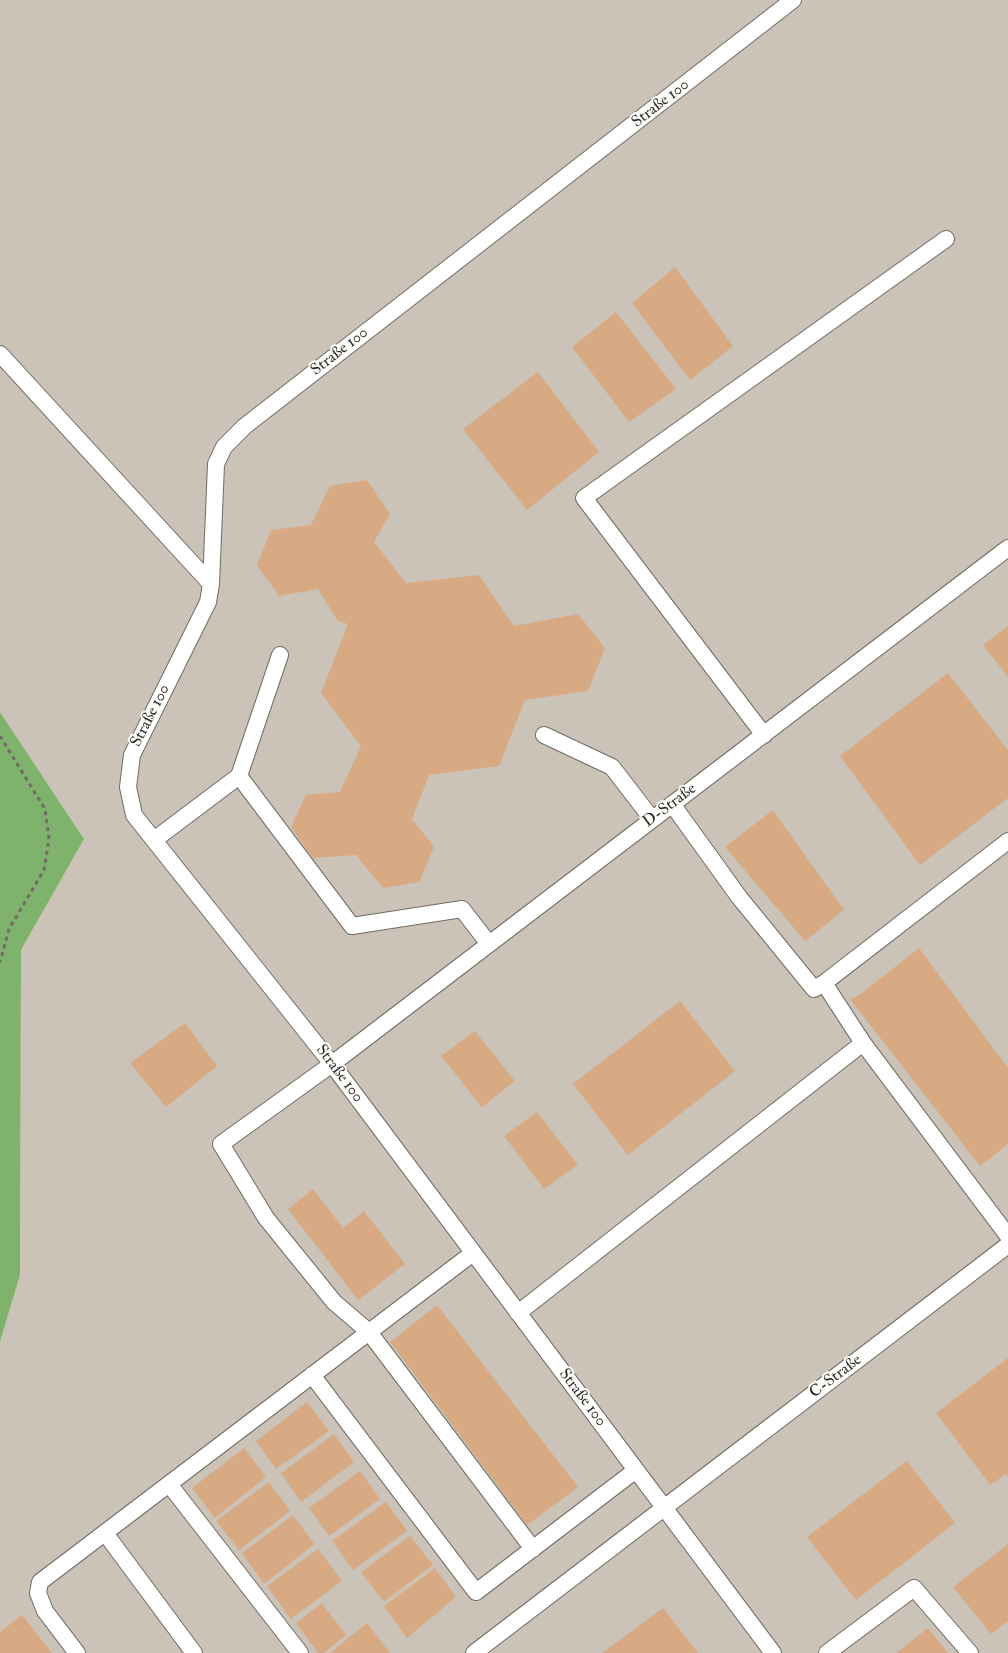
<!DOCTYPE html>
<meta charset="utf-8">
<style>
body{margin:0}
canvas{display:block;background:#f2e6cc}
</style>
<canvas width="1008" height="1653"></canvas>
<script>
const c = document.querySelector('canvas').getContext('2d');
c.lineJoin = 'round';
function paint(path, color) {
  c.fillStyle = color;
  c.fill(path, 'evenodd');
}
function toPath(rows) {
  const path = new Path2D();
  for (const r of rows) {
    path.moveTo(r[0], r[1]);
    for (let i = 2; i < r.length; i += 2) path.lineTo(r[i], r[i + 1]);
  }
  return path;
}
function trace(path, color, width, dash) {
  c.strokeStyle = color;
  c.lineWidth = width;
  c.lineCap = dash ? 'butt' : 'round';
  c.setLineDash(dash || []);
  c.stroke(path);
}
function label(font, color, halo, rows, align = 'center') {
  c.font = font + ' "IM FELL Double Pica",serif';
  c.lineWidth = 4;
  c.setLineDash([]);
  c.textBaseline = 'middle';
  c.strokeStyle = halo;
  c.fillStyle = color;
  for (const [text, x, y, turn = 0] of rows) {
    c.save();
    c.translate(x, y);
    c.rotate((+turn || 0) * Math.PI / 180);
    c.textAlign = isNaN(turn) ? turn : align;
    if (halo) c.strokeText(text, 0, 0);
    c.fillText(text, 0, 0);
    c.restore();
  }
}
paint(toPath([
 [0,0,1008,0,1008,1653,0,1653,0,1342,20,1275,21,950,84,839,0,712]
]), '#cbc2b8');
paint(toPath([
 [0,712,84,839,21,950,20,1275,0,1342]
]), '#7fb26d');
paint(toPath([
 [675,267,733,346,690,380,632,303],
 [616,312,676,389,629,422,572,347],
 [538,372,599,452,527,510,463,429],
 [367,480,390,514,374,542,406,583,479,575,514,626,578,614,605,648,588,691,525,700,499,766,429,775,412,819,434,847,419,882,383,888,356,855,313,858,291,827,306,795,340,792,361,746,321,693,348,624,338,621,318,589,279,596,257,565,271,530,311,525,330,486],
 [1008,626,1008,677,983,645],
 [948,673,1008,750,1008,798,920,865,840,756],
 [773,810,844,910,805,941,725,847],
 [919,948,1008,1068,1008,1144,980,1166,850,999,858,996],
 [680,1001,735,1071,628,1155,573,1084],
 [185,1023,217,1066,166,1107,130,1063],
 [475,1031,515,1081,482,1107,441,1056],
 [537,1112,578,1165,544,1189,504,1136],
 [313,1189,343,1228,364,1211,405,1264,358,1300,288,1209],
 [437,1305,578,1487,527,1525,390,1342],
 [1008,1358,1008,1477,1006,1474,990,1485,936,1413],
 [307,1402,329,1431,276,1469,256,1441],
 [334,1434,354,1462,301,1502,281,1473],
 [244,1448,266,1477,215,1518,192,1488],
 [907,1461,955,1523,856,1600,807,1537],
 [360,1471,380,1499,329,1536,309,1508],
 [269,1482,290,1511,239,1550,216,1521],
 [386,1502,407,1531,353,1570,332,1541],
 [293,1515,314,1544,264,1584,242,1553],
 [410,1536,433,1565,384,1602,361,1572],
 [1008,1544,1008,1621,991,1634,953,1587],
 [318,1549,342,1581,291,1619,267,1586],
 [435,1568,456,1597,407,1638,384,1606],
 [322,1603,346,1635,324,1653,318,1653,296,1623],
 [663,1608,698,1653,602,1653],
 [22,1615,52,1653,0,1653,0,1632],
 [367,1623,390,1653,330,1653],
 [928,1628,948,1653,896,1653]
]), '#d8aa84');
const service = toPath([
 [0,354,211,584],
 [544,735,612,767,652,819],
 [764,735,584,498,946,239],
 [239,776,352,926,462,909,489,944],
 [672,804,739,897,814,989,824,983],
 [154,840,239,776,280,655],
 [863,1043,1008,1236],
 [518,1313,863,1043,824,983,1008,841],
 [312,1375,476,1592,636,1470],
 [169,1484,300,1653],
 [105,1533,194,1653],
 [533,1549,369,1332,334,1302,266,1218,221,1144,332,1064,1008,548],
 [77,1653,45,1611,38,1593,40,1582,473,1253],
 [474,1653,1008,1245],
 [773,1653,332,1064,134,815,128,787,132,755,208,602,211,584,216,464,224,447,245,426,793,0],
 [827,1653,914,1588,970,1653]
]);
trace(service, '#716c63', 18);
trace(toPath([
 [0,736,45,809,49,839,44,870,9,929,0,962]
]), '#716c63', 3, [4, 4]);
trace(service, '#fff', 16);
label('16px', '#2b2b2b', '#fdfcf7', [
 ["Straße 100",661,104,-38],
 ["Straße 100",340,352,-38],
 ["Straße 100",151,716,-63],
 ["D-Straße",670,806,-37],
 ["Straße 100",339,1074,53],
 ["C-Straße",836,1377,-37],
 ["Straße 100",582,1398,53]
]);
</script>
